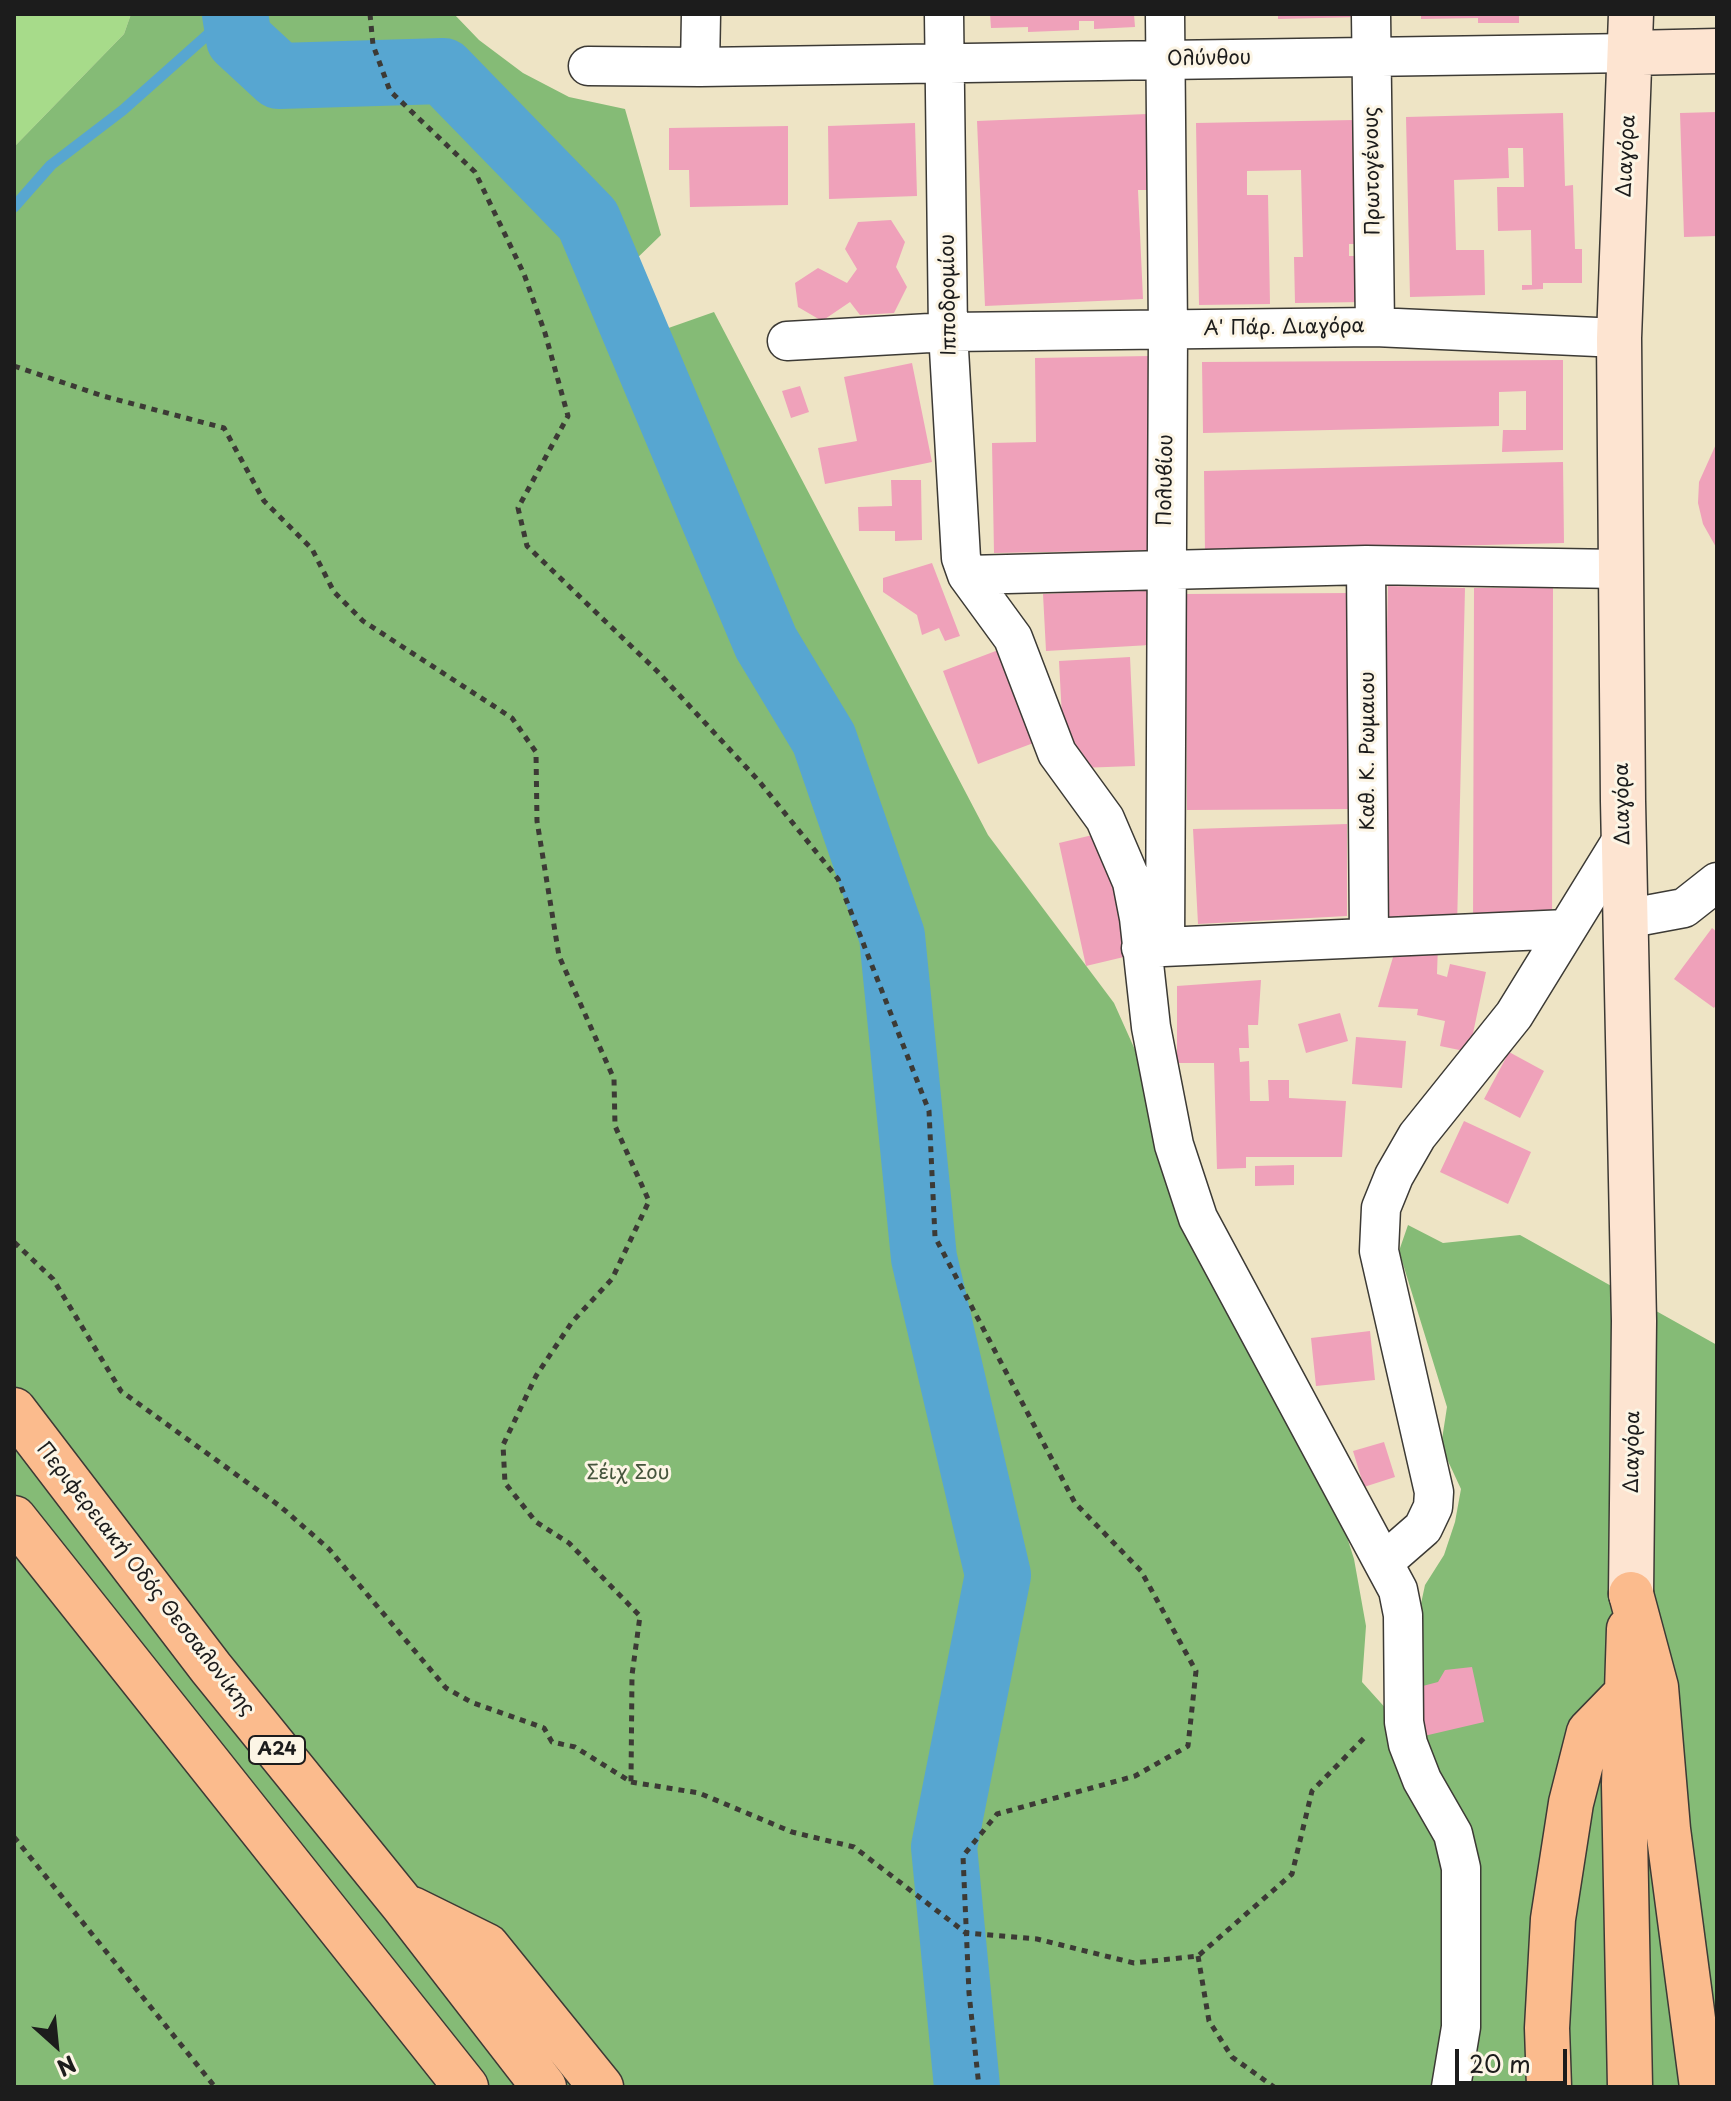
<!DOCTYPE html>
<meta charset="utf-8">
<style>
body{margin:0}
#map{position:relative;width:1731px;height:2101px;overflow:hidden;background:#eee4c5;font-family:"Playpen Sans",sans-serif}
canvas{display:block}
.frame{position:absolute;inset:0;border:16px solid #1c1c1c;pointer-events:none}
.north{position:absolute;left:16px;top:2005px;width:80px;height:80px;-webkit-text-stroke:6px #fcf5e5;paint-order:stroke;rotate:153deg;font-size:22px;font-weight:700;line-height:32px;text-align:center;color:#1c1c1c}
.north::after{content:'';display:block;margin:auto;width:28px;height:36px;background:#1c1c1c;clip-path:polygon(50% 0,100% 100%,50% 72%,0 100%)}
.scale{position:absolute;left:1455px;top:2049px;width:112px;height:36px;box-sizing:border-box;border:4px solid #1c1c1c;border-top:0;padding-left:10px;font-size:24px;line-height:28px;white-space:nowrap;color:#1c1c1c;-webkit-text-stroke:6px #fcf5e5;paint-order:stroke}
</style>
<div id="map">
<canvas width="1731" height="2101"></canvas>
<div class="frame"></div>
<div class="north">N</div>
<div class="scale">20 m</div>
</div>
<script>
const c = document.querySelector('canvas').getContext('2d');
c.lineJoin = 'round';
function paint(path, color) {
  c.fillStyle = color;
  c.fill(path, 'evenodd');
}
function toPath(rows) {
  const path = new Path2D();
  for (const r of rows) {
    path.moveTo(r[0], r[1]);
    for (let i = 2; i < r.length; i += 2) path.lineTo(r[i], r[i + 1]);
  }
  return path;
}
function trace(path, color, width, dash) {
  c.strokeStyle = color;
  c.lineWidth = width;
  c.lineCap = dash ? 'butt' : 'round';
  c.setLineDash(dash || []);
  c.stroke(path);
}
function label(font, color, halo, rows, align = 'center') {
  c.font = font + ' "Playpen Sans",sans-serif';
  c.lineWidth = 6;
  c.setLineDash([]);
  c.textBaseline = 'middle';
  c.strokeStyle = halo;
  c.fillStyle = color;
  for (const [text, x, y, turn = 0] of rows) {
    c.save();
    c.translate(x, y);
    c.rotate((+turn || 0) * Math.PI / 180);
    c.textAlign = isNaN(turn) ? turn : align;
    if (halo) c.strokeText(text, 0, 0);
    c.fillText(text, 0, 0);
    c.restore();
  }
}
paint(toPath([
 [14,14,131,14,124,34,14,147]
]), '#a7db8a');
paint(toPath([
 [131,14,454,14,479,40,523,73,569,97,625,109,661,235,631,264,623,344,714,312,988,835,1114,1003,1331,1487,1354,1559,1366,1626,1362,1682,1389,1712,1416,1627,1425,1585,1444,1555,1455,1522,1461,1489,1441,1446,1447,1407,1399,1251,1408,1225,1443,1243,1520,1235,1717,1345,1717,2087,14,2087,14,147,124,34]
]), '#85bb76');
trace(toPath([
 [14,207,51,165,123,110,231,14]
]), '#57a6d1', 11);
trace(toPath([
 [235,14,239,39,279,76,443,71,588,220,766,643,824,739,892,936,924,1258,998,1575,944,1847,967,2087]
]), '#57a6d1', 66);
paint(toPath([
 [990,14,1134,14,1135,27,1094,29,1094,21,1079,21,1079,30,1028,32,1028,27,991,28],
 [1278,14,1360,14,1360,17,1278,19],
 [1421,14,1519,14,1519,23,1478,23,1478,18,1421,19],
 [1717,112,1717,236,1684,237,1680,113],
 [1563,113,1565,186,1573,185,1575,249,1582,249,1582,283,1543,283,1543,289,1522,290,1522,285,1532,285,1531,230,1498,231,1497,187,1524,187,1523,148,1508,148,1509,178,1454,180,1456,250,1484,250,1485,295,1410,297,1406,117],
 [1147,114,1151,190,1138,190,1143,299,985,306,977,121],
 [1354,120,1356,244,1349,244,1349,256,1362,256,1363,302,1295,303,1294,257,1303,257,1301,170,1247,171,1247,195,1268,195,1270,304,1199,305,1196,123],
 [915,123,917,196,829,199,828,126],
 [788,126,788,205,690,207,689,170,669,170,669,128],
 [891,220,905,242,896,267,907,287,894,313,860,315,850,302,822,321,798,307,795,283,818,268,847,283,857,269,845,249,858,222],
 [1149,356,1152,550,994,553,992,443,1036,442,1035,358],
 [1563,360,1563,450,1502,452,1503,430,1526,430,1526,391,1499,392,1499,426,1203,433,1202,362],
 [912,363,932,462,825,484,818,448,857,441,844,377],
 [800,386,809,412,791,418,782,391],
 [1717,442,1717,549,1703,524,1698,503,1699,482],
 [1563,462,1564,543,1205,552,1204,471],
 [891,480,921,480,922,540,895,541,895,531,859,531,858,507,892,506],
 [932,563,960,636,945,641,939,628,922,635,917,615,883,592,883,578],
 [1388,586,1465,588,1457,927,1380,925],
 [1474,588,1553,588,1552,927,1473,927],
 [1147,589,1150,645,1046,651,1043,594],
 [1351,593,1352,809,1187,810,1186,594],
 [1001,649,1036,742,978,764,943,671],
 [1130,657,1135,766,1079,768,1064,755,1059,661],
 [1347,824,1347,916,1198,924,1193,829],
 [1101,833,1128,956,1086,966,1059,843],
 [1712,928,1717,932,1717,1003,1714,1008,1674,979],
 [1397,944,1438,944,1437,974,1447,977,1450,964,1486,972,1469,1052,1440,1046,1445,1021,1417,1015,1418,1009,1378,1007],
 [1261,980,1258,1025,1248,1025,1249,1048,1239,1048,1240,1062,1249,1061,1250,1101,1269,1101,1268,1080,1289,1080,1289,1098,1346,1101,1342,1157,1246,1157,1246,1168,1217,1169,1214,1063,1177,1063,1177,986],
 [1340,1013,1348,1041,1306,1053,1298,1024],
 [1356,1037,1406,1041,1402,1088,1352,1084],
 [1509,1052,1544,1071,1520,1118,1484,1099],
 [1464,1121,1531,1152,1508,1204,1440,1172],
 [1294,1165,1294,1185,1255,1186,1255,1166],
 [1370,1331,1375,1380,1316,1386,1311,1338],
 [1384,1442,1395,1477,1364,1487,1353,1451],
 [1472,1667,1484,1722,1424,1736,1415,1688,1438,1682,1445,1670]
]), '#efa1ba');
const street = toPath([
 [944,14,948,332,961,558,967,575,1013,638,1057,753,1105,819,1132,882,1139,918,1151,1027,1174,1145,1198,1218,1398,1590,1403,1615,1404,1722,1408,1744,1422,1780,1453,1834,1461,1868,1461,2027,1451,2087],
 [1371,14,1375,327],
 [588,66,700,67,701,14],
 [700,67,1631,53],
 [787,341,948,332,1375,327,1619,338],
 [1366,565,1369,937],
 [967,575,1366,565,1620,569],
 [1625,919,1684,908,1717,882],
 [1165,947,1168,330,1165,14],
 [1141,948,1567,929],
 [1384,1562,1423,1528,1433,1507,1434,1492,1379,1251,1381,1208,1394,1176,1417,1136,1514,1015,1623,838]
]);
const secondary = toPath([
 [1631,53,1717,51],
 [1631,1594,1634,1321,1623,801,1619,338,1631,14]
]);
const highway = toPath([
 [14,1410,211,1668,403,1905,544,2087],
 [14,1518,466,2087],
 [1631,1594,1656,1687,1668,1829,1702,2087],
 [1629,1629,1624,1784,1630,2087],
 [412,1909,487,1946,601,2087],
 [1549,2087,1547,2028,1553,1919,1571,1803,1589,1732,1625,1695]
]);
trace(street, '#3c3a35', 41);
trace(secondary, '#3c3a35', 47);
trace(highway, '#3c3a35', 47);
trace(toPath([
 [370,14,373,45,390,91,475,172,524,274,545,333,568,416,518,508,527,546,657,671,758,780,838,879,929,1111,935,1237,1075,1503,1141,1571,1196,1671,1188,1746,1135,1776,997,1814,963,1856,969,1993,979,2087],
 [14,366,103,396,224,428,264,501,312,549,334,592,363,621,512,718,536,752,537,821,559,956,614,1079,615,1126,649,1201,612,1279,572,1322,536,1376,503,1445,505,1483,536,1522,569,1543,640,1616,632,1675,631,1782,575,1747,552,1742,544,1728,471,1702,446,1688,329,1549,281,1507,121,1391,53,1279,14,1242],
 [631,1782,699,1793,792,1832,854,1847,966,1933,1037,1939,1134,1963,1198,1956,1292,1874,1312,1791,1367,1735],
 [14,1837,215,2087],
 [1198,1956,1209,2021,1232,2057,1274,2087]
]), '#3c3a35', 5, [6, 6]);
trace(street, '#fff', 38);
trace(secondary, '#fde4d1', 44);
trace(highway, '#fbbb8d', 44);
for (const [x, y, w] of [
 [277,1750,56]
]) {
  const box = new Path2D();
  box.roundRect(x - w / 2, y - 14, w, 28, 6);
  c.fillStyle = '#fcf5e5';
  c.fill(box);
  trace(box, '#1c1c1c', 2);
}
label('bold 18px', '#1c1c1c', null, [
 ["Α24",277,1750]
]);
label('20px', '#1c1c1c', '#fcf5e5', [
 ["Ολύνθου",1209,59,-1],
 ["Διαγόρα",1627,156,-87],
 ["Πρωτογένους",1373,171,-91],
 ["Ιπποδρομίου",949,295,-91],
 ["Α' Πάρ. Διαγόρα",1284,328,-1],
 ["Πολυβίου",1166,480,-89],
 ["Καθ. Κ. Ρωμαιου",1368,751,-90],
 ["Διαγόρα",1623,804,-91],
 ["Διαγόρα",1633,1452,-89],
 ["Περιφερειακή Οδός Θεσσαλονίκης",145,1579,52]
]);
label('20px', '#46553d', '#fcf5e5', [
 ["Σέιχ Σου",628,1473]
]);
</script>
